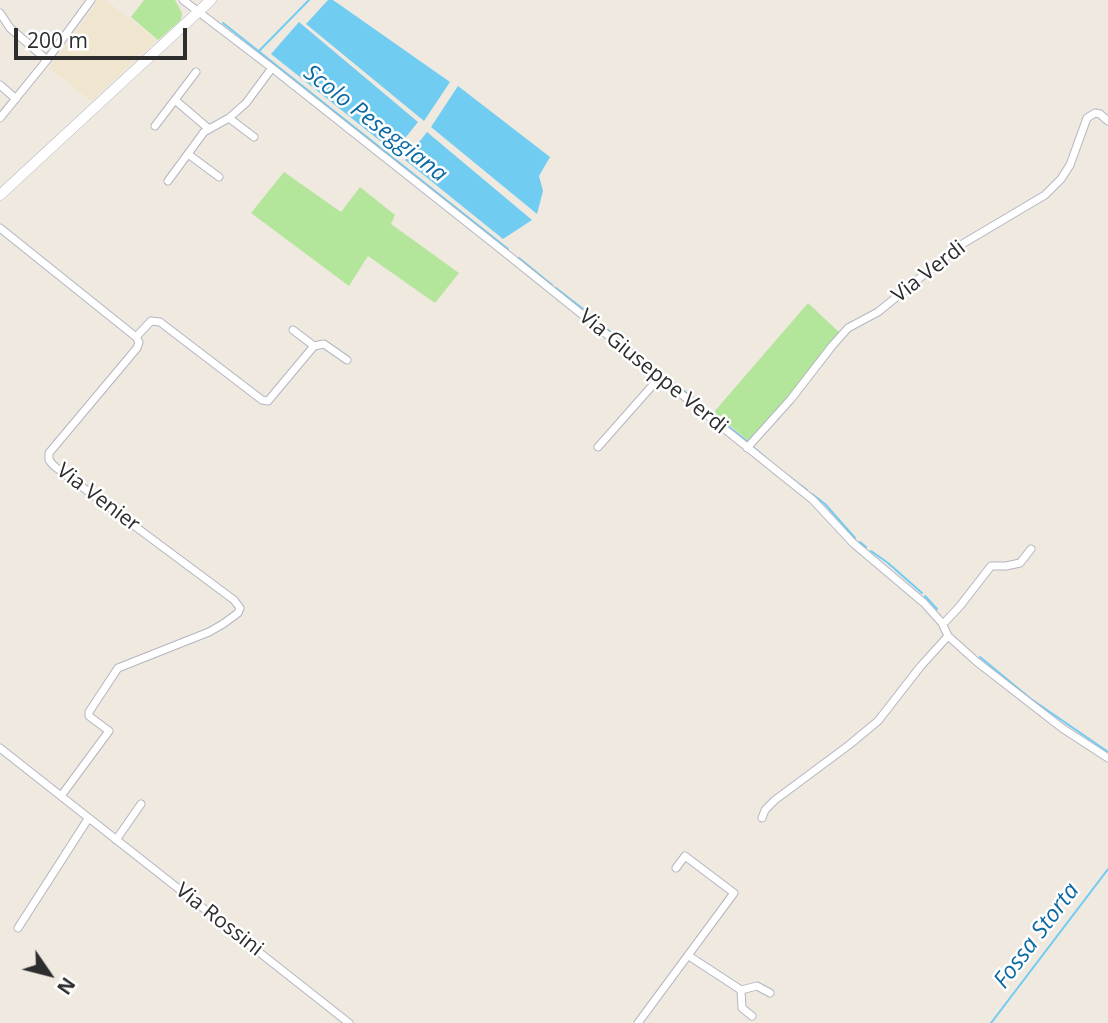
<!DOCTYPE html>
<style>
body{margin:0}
#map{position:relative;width:1108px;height:1023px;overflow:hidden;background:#efe9e0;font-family:"Open Sans",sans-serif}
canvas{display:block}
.north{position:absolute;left:14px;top:939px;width:70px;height:70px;-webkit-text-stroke:5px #fff;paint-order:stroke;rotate:125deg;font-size:19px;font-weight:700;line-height:28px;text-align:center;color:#2d2d2d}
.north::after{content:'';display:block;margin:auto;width:24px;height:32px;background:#2d2d2d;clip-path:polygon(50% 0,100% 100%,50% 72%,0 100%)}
.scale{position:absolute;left:14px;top:28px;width:173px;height:32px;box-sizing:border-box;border:4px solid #2d2d2d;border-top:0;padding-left:9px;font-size:21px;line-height:24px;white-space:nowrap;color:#2d2d2d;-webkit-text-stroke:5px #fff;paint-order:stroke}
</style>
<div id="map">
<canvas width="1108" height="1023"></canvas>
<div class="north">N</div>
<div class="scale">200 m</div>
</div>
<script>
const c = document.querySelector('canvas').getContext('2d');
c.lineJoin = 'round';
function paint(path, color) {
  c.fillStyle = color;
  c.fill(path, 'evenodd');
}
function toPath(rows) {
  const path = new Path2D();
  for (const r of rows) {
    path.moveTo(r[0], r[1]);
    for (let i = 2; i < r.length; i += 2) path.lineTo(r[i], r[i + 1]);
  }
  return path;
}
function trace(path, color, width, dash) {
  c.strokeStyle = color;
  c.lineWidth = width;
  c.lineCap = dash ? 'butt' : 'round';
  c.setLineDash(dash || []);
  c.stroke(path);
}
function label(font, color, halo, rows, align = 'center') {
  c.font = font + ' "Open Sans",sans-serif';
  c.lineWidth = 5;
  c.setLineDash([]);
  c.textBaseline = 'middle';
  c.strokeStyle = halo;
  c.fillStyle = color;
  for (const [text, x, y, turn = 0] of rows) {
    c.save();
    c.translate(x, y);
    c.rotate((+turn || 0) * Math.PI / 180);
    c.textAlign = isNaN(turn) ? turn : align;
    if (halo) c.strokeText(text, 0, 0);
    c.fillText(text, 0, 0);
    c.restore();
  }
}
paint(toPath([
 [95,0,105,0,157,40,91,101,49,68,96,4,94,2]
]), '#f0e6cf');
paint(toPath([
 [144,0,175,0,182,13,181,20,158,40,131,17],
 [284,172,341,212,360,187,395,215,391,224,459,273,435,303,368,256,349,286,251,213],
 [808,303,840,333,750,442,714,412]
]), '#b3e69b');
paint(toPath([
 [328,0,333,0,450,82,424,121,306,24],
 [299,22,418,122,394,152,271,54],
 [458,86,550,157,539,176,543,191,537,214,431,127],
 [427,132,532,220,503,239,405,160]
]), '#71ccf2');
trace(toPath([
 [223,23,508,249],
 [259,51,309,0],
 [519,258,552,285],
 [556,288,583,309],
 [587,313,613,334],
 [618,338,627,345],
 [634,351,748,442],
 [753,447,765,457],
 [788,476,807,490],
 [812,494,825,504,855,538],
 [860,542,866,547],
 [871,551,888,563,922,593],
 [925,596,937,609],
 [980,657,1031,699,1108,752],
 [991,1023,1108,869]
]), '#71ccf2', 2);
const street = toPath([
 [183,0,272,68,503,251,813,500,853,543,924,603,942,623,948,636,977,662,1062,728,1108,758],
 [0,13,10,28,47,60],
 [0,85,16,99],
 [175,100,209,129],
 [0,118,47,60,91,0],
 [229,118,254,137],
 [155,126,196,72],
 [188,154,219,177],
 [168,181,204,132,229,118,246,103,272,68],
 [0,228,136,337,139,342,137,348,49,453,49,460,54,466,234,600,240,608,238,613,223,624,209,632,118,668,89,712,89,716,109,731,61,796],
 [293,330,314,346],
 [136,337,151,321,160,322,262,400,268,401,314,346,324,344,347,360],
 [598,447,659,378],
 [747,448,791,399,832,346,848,328,878,312,959,246,1045,195,1061,179,1070,165,1087,118,1095,113,1100,114,1108,121],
 [942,623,945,622,960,606,991,566,1006,566,1020,563,1031,549],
 [0,748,349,1023],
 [762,818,765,810,775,800,849,745,878,721,920,667,948,636],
 [116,840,141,804],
 [18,928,88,819],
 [689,956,741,990,757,986,770,993],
 [741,990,742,1008,752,1016],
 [638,1023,734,893,685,856,676,868]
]);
const secondary = toPath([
 [0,195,211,0]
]);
trace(street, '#b3b5c1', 9);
trace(secondary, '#b3b5c1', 11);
trace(street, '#fff', 7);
trace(secondary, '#fff', 10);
label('21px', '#2d2d2d', '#fff', [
 ["Via Verdi",929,272,-38],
 ["Via Giuseppe Verdi",653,372,39],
 ["Via Venier",98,498,37],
 ["Via Rossini",219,920,38]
]);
label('italic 23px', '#0b6aa3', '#fff', [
 ["Scolo Peseggiana",375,124,38],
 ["Fossa Storta",1037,936,-53]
]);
</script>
